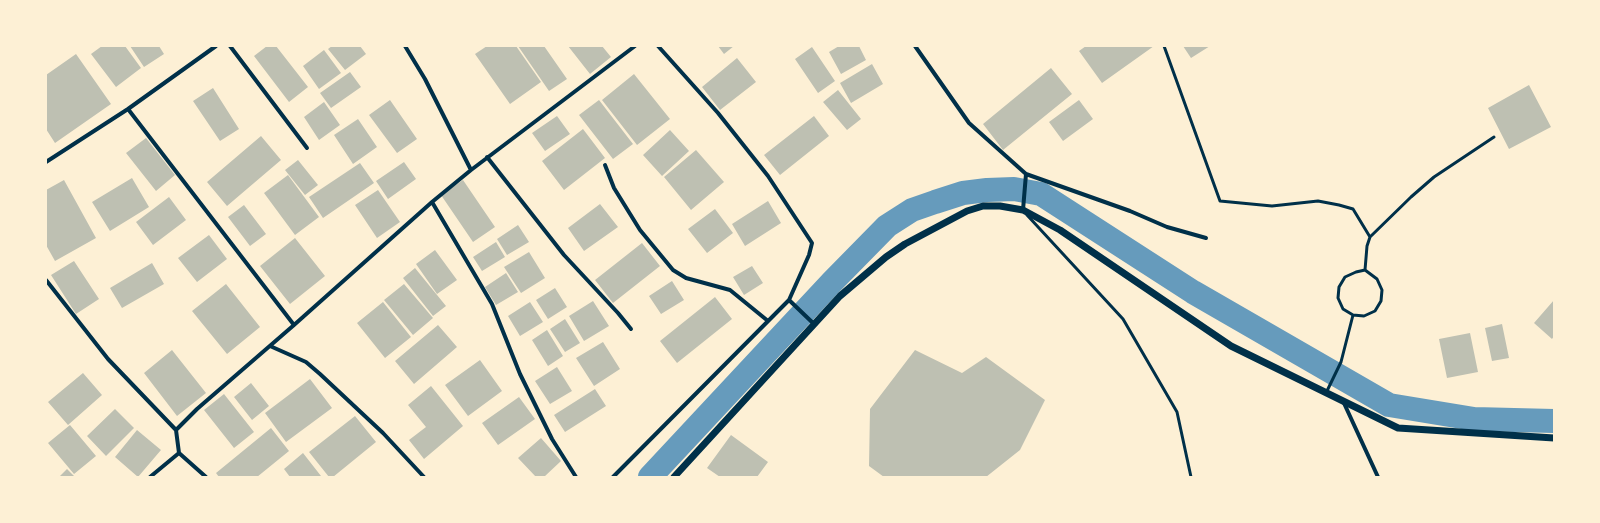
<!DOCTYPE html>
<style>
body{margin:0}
#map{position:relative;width:1600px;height:523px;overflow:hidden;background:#fdf0d5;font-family:Montserrat,sans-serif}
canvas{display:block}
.frame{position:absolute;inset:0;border:47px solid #fdf0d5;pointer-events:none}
</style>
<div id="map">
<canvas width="1600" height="523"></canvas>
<div class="frame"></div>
</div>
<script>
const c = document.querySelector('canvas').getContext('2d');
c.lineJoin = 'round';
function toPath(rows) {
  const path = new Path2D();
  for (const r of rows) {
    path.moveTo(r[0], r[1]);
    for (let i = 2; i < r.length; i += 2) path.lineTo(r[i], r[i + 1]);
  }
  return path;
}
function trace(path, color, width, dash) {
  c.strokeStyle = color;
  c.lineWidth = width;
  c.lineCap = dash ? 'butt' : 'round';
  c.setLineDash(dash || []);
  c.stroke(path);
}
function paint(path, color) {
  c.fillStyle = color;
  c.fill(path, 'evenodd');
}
trace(toPath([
 [650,477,832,282,887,226,912,210,935,202,963,193,987,190,1014,189,1041,194,1193,292,1389,405,1474,419,1554,421]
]), '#669bbc', 24);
paint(toPath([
 [102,46,125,46,141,68,116,87,91,54],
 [130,46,159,46,164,54,144,67],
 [267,46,276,46,308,87,289,102,254,56],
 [332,46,360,46,366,54,345,70,328,49],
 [487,46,516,46,541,82,510,104,475,54],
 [518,46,544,46,567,79,549,91],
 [568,46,602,46,611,57,590,74],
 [718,46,734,46,724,54],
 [839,46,859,46,866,60,841,74,829,52],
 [1086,46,1154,46,1102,83,1079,51],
 [1183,46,1210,46,1191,58],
 [812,47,835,81,818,93,795,59],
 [324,50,341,73,319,89,303,66],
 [76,54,111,104,55,143,46,129,46,75],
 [737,58,756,82,720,110,702,87],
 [872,64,883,84,851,103,840,83],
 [1051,68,1072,94,1003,150,983,124],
 [350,72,361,87,331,108,320,93],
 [634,74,670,119,637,145,602,100],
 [1529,85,1551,127,1509,149,1488,108],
 [213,88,239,129,220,141,193,101],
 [838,90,861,119,847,130,823,102],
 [390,100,417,139,397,153,369,115],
 [599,100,633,144,613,159,579,115],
 [1079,100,1093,119,1063,141,1049,122],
 [324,102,340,125,319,140,304,117],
 [557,116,570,134,545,151,532,133],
 [814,116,829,136,780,175,764,155],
 [358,119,377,147,353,164,334,135],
 [583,129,605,158,564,190,542,161],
 [670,130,689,151,662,176,643,155],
 [261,136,281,160,227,206,207,182],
 [146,138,175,175,156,191,126,153],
 [696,150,724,182,691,210,664,177],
 [298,160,318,185,305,195,285,170],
 [404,162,416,179,388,199,376,181],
 [360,163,374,183,323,218,309,197],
 [288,175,319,217,295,235,264,193],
 [132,178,149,207,110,231,92,202],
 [64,180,96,238,55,261,46,245,46,190],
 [463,180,495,227,473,242,441,195],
 [378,190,400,222,377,238,355,205],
 [169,197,186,220,153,245,136,222],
 [768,201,781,223,745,246,732,224],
 [600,204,618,227,584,251,568,228],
 [244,205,266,234,250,246,228,217],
 [715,209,733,233,707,253,688,229],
 [518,225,529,242,507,255,497,239],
 [209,235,227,259,197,282,178,258],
 [295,238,325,276,290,304,260,266],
 [496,242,505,257,482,271,473,257],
 [642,243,660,266,613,303,595,280],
 [435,250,457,280,437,294,416,264],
 [529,252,545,278,521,293,504,267],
 [74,261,99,299,76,314,51,275],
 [152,263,164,284,122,308,110,288],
 [752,266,763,283,744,295,733,277],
 [415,268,446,306,433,316,403,278],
 [506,273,518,292,496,305,485,287],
 [672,281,684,300,661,314,649,296],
 [226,284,260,327,227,354,192,311],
 [404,284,433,318,413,335,384,300],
 [555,288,567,307,548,319,536,300],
 [715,297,732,319,677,363,660,341],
 [1554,300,1554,336,1552,339,1534,323],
 [593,301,609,326,584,341,569,316],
 [383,302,411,337,385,358,357,323],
 [530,302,543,322,520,336,508,316],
 [565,319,580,343,565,352,550,329],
 [1502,324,1509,358,1492,361,1485,328],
 [438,325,457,347,414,384,395,361],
 [547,330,563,356,548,366,532,340],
 [1470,333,1478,372,1447,378,1439,339],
 [603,342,620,369,594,386,576,358],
 [172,350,206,393,177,416,144,373],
 [915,350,962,373,986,357,1045,400,1020,450,986,477,884,477,869,466,870,409],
 [480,360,502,391,468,416,445,385],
 [557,367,572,391,550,404,535,381],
 [83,373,102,395,68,425,48,402],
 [310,379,332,408,286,442,265,413],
 [251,383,269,406,252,420,234,397],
 [431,386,463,426,424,459,409,440,426,427,408,405],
 [595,389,606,406,565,432,554,415],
 [224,394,254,432,234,448,204,410],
 [519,397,535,419,498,445,482,423],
 [115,409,134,428,106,456,87,436],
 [355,416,376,442,333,477,329,477,309,452],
 [70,425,96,456,74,474,48,443],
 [271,428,289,451,257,477,219,477,216,473],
 [137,430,161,450,138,477,115,457],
 [731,435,768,462,757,477,720,477,707,468],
 [541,438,561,461,544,477,536,477,518,458],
 [303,453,321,476,319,477,290,477,284,469],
 [67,469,75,477,59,477]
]), '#bec0b2');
trace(toPath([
 [1164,46,1220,201,1272,206,1318,201,1339,205,1353,209,1370,237],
 [1027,215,1123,319,1177,412,1191,477],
 [1365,270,1367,246,1370,237,1411,197,1434,177,1494,137],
 [1365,270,1377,279,1382,290,1381,301,1375,311,1364,316,1353,315,1343,309,1338,298,1339,287,1345,277,1356,272,1365,270],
 [1326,393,1341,362,1353,315]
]), '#003049', 3);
trace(toPath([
 [230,46,307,148],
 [405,46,425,79,471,170],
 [915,46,969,123,1026,174,1023,210],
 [128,109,294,325],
 [487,157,564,255,618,313,631,329],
 [46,162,128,109,216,46],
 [605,165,614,188,640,230,673,270,686,278,730,290,768,321],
 [1026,174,1130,211,1167,227,1206,238],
 [432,202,492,304,520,374,552,439,576,477],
 [46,280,108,359,176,430,179,453,206,477],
 [789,300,814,324],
 [270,346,306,362,320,374,383,433,424,477],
 [1343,401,1378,477],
 [176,430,197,409,294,325,432,202,471,170,635,46],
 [150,477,179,453],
 [613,477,789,300,809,255,812,243,768,176,718,113,658,46]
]), '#003049', 4);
trace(toPath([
 [674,477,840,296,886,257,905,244,967,211,983,206,1000,206,1023,210,1060,230,1231,346,1398,428,1554,438]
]), '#003049', 7);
</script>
